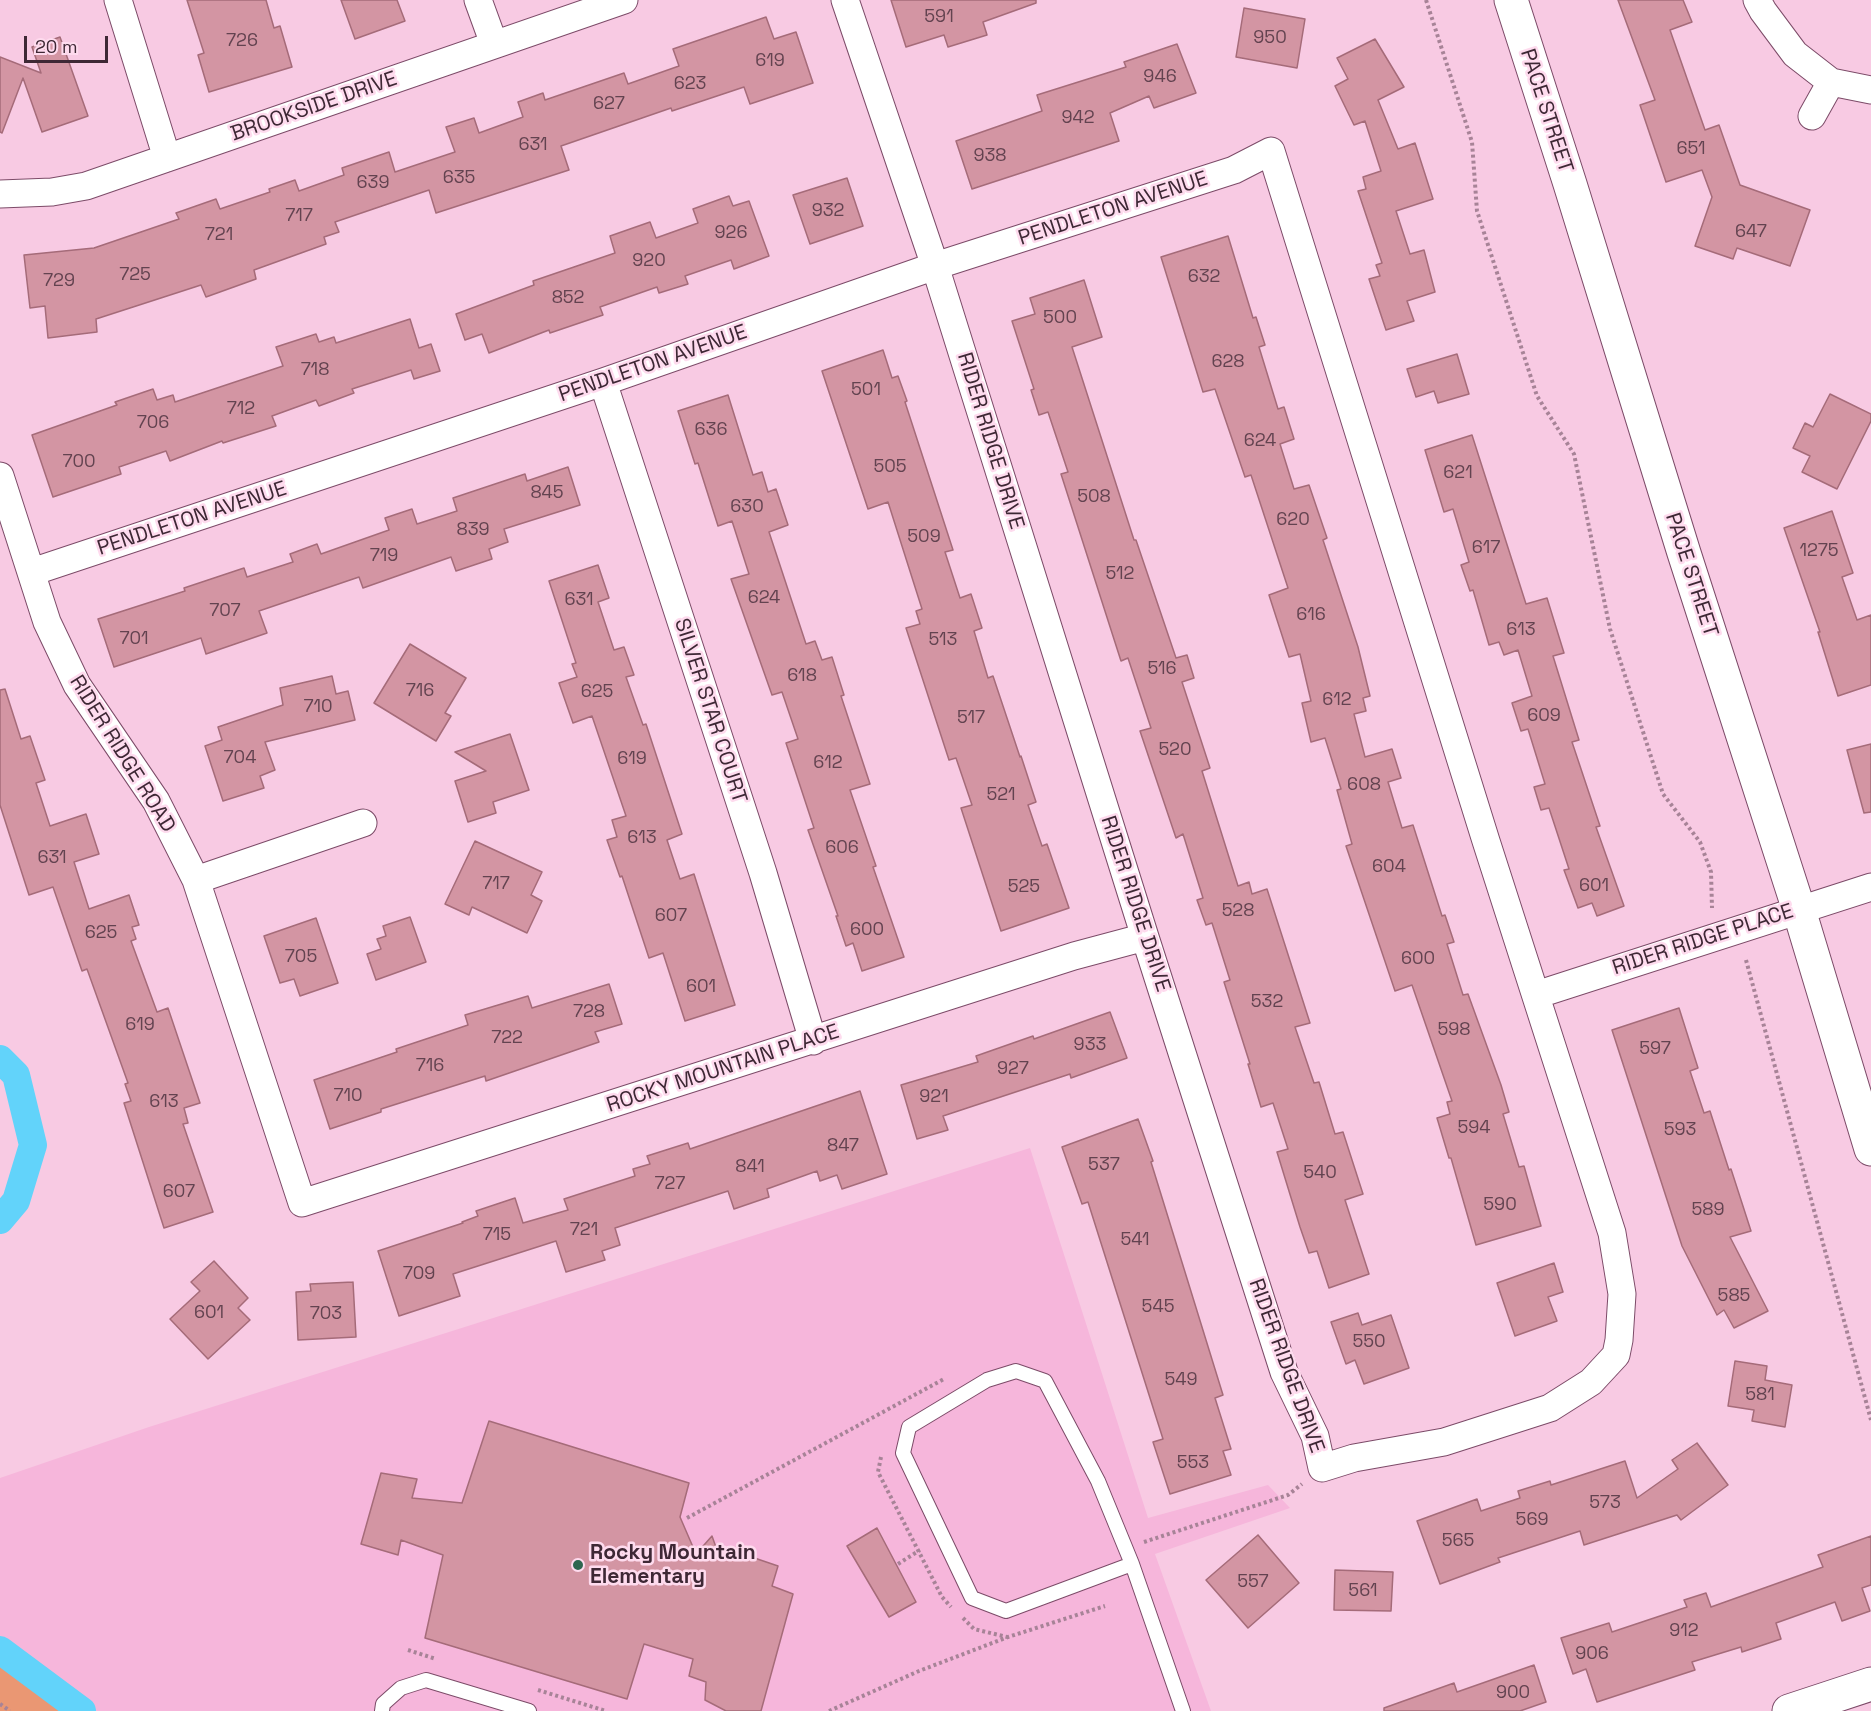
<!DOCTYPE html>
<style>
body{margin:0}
#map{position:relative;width:1871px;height:1711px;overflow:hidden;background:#f8cae3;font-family:"Space Grotesk",sans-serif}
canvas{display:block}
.scale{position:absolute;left:24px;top:36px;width:84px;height:27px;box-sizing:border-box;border:3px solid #3e2835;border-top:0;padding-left:8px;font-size:18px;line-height:21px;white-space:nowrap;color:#3e2835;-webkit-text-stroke:4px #fedbee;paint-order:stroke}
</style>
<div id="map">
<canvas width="1871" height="1711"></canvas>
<div class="scale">20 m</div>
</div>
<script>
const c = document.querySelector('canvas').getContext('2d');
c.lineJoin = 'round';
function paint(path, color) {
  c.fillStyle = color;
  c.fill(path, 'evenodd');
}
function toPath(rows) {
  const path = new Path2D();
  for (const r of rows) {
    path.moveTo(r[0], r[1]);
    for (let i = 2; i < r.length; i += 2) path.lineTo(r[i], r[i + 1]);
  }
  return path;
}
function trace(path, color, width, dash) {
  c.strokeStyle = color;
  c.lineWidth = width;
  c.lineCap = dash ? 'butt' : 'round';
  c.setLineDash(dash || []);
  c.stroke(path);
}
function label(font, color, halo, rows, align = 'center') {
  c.font = font + ' "Space Grotesk",sans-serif';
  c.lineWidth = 5;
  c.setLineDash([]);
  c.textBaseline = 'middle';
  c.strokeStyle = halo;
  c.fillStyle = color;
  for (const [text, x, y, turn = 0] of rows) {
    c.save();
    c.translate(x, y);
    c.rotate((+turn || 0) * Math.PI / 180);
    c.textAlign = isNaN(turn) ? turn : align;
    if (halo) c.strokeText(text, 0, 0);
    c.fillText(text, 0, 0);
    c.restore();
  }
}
paint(toPath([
 [1030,1148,1148,1518,1268,1485,1290,1508,1155,1554,1211,1711,82,1711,0,1650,0,1478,149,1427]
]), '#f6b6db');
paint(toPath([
 [0,1650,82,1711,0,1711]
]), '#ea9773');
trace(toPath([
 [0,1059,16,1075,33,1145,16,1201,0,1220],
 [0,1650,82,1711]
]), '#62d3fa', 28);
const building = toPath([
 [187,0,266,0,274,28,280,26,292,67,209,92,198,55,204,53,187,0],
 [341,0,397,0,405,21,355,39,341,0],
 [891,0,1036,0,1036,3,983,22,987,35,948,47,944,35,906,47,891,0],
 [1618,0,1683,0,1692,22,1670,30,1705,130,1719,125,1740,185,1810,210,1790,266,1737,248,1733,259,1695,246,1712,197,1702,170,1666,182,1640,105,1655,100,1618,0],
 [1244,8,1305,19,1297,68,1236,57,1244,8],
 [766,17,774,39,796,32,813,83,750,104,744,87,672,111,671,108,561,146,569,170,436,213,429,190,335,222,339,232,324,237,326,244,254,270,256,279,206,297,201,285,96,319,97,332,48,338,45,306,30,308,24,255,94,248,179,219,176,213,216,199,220,209,270,192,269,189,295,180,299,191,344,175,342,168,389,152,395,172,455,152,446,127,474,118,479,133,523,117,518,102,543,93,545,100,624,73,628,84,679,66,673,49,766,17],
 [60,37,88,116,42,132,23,78,2,133,0,132,0,57,41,73,32,47,60,37],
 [1375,39,1404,87,1378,100,1398,149,1415,143,1433,199,1396,211,1410,254,1424,250,1435,292,1407,301,1414,321,1386,330,1369,279,1380,276,1376,265,1382,263,1358,191,1366,189,1363,177,1381,171,1365,121,1354,125,1335,86,1348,79,1337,58,1375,39],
 [1177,44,1196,93,1154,108,1149,96,1110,113,1119,141,972,189,956,141,1042,111,1037,95,1126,67,1124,62,1177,44],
 [847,178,863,226,810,244,793,195,847,178],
 [729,196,733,206,749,201,769,256,734,269,731,260,685,276,688,284,659,293,657,287,600,307,603,315,550,333,549,330,489,353,482,334,465,340,456,314,534,285,533,281,615,253,610,236,650,222,656,238,698,223,693,209,729,196],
 [1228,236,1253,318,1256,317,1265,345,1259,347,1278,409,1284,407,1294,439,1280,444,1294,489,1309,485,1327,538,1323,540,1358,647,1370,696,1363,698,1366,711,1354,714,1365,757,1392,749,1401,778,1388,782,1402,828,1413,825,1442,916,1445,915,1454,942,1447,944,1463,995,1468,994,1501,1085,1509,1112,1503,1114,1519,1167,1524,1166,1541,1226,1476,1245,1451,1158,1449,1158,1437,1118,1450,1114,1447,1102,1452,1101,1412,985,1395,991,1346,846,1352,844,1337,790,1341,789,1325,738,1311,742,1302,703,1311,701,1300,654,1289,657,1269,595,1288,588,1251,475,1245,477,1215,389,1203,392,1161,257,1228,236],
 [1084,280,1102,337,1072,347,1134,540,1136,540,1176,658,1187,655,1194,678,1182,682,1210,768,1202,771,1238,886,1249,882,1252,894,1267,889,1310,1023,1295,1027,1314,1083,1319,1082,1335,1134,1343,1132,1363,1194,1345,1200,1369,1274,1329,1288,1317,1251,1309,1253,1300,1227,1277,1152,1288,1149,1273,1103,1261,1107,1248,1064,1250,1064,1224,982,1230,980,1212,923,1206,925,1197,900,1203,898,1183,834,1176,838,1140,731,1151,728,1128,658,1121,661,1061,474,1068,472,1048,412,1039,415,1031,390,1034,389,1012,321,1035,314,1030,298,1084,280],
 [410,319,419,348,431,344,440,371,414,379,411,370,352,389,354,393,319,406,316,400,272,416,276,426,223,443,222,441,170,461,166,451,119,467,121,474,53,497,32,435,117,405,115,402,153,389,157,400,173,395,175,402,283,366,276,347,316,334,319,342,334,337,336,343,410,319],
 [883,350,892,378,898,376,907,401,905,402,953,550,945,552,960,598,971,594,982,628,974,631,988,678,993,676,1020,757,1021,756,1036,802,1028,805,1042,846,1047,844,1069,908,1001,931,961,808,972,805,956,758,949,760,906,628,920,624,916,611,922,609,888,502,868,509,822,371,883,350],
 [1457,354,1469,394,1438,403,1434,391,1416,397,1407,369,1457,354],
 [1830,394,1871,414,1871,421,1837,489,1802,472,1810,456,1793,448,1805,423,1813,427,1830,394],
 [728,395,753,475,762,472,768,492,776,489,788,525,769,532,806,644,815,641,822,660,832,657,844,695,841,696,870,784,850,790,876,866,873,867,904,957,862,971,853,943,846,946,836,916,838,916,808,830,814,828,786,743,798,739,782,692,772,695,731,579,749,574,732,521,718,526,698,463,695,464,678,411,728,395],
 [1472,435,1526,604,1547,598,1564,653,1553,656,1579,740,1572,742,1600,826,1596,827,1624,906,1597,916,1592,903,1578,908,1564,870,1569,869,1549,808,1541,810,1534,787,1545,784,1528,729,1521,731,1512,703,1532,696,1518,650,1504,655,1499,642,1489,645,1473,590,1470,591,1461,565,1469,562,1453,509,1444,512,1425,450,1472,435],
 [568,467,580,505,504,529,508,542,489,549,492,559,456,571,451,557,363,588,359,577,259,611,267,633,206,654,201,638,114,667,98,619,185,591,184,588,244,568,247,577,293,562,290,554,317,544,321,554,389,530,385,518,412,509,417,524,457,511,453,498,525,474,527,481,568,467],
 [1832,511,1853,573,1842,577,1857,620,1871,615,1871,685,1838,696,1818,632,1820,632,1784,528,1832,511],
 [598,565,609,598,598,602,614,650,624,647,634,675,626,677,643,725,646,724,682,834,667,840,680,879,694,874,735,1005,685,1021,663,953,649,958,622,876,620,877,607,840,617,837,612,820,626,816,592,716,573,723,559,683,577,677,572,664,576,663,549,581,598,565],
 [410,644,466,678,445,713,451,716,436,741,374,703,410,644],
 [332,676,336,694,348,691,355,720,265,742,275,770,260,776,264,788,223,801,205,746,222,740,218,727,283,705,280,688,332,676],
 [5,689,21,739,30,736,45,780,36,783,50,826,86,814,99,854,74,862,89,909,129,895,139,925,132,927,136,939,131,941,157,1012,168,1008,200,1103,184,1108,188,1123,183,1124,213,1212,164,1228,124,1103,131,1101,125,1084,128,1083,87,969,82,971,53,887,29,895,0,805,0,690,5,689],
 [510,734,529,790,493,802,496,813,468,822,455,781,486,771,455,752,510,734],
 [1871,744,1871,812,1864,813,1847,750,1871,744],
 [475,841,542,872,531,895,542,901,527,933,472,907,469,915,445,904,475,841],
 [410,917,426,962,376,980,367,954,381,949,377,939,386,936,383,926,410,917],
 [316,918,338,983,300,996,294,979,280,983,264,936,316,918],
 [609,984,622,1024,595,1032,599,1042,486,1081,485,1076,381,1109,381,1112,330,1129,314,1080,397,1052,396,1049,468,1025,465,1015,528,996,532,1008,609,984],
 [1679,1008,1698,1068,1690,1071,1704,1113,1710,1111,1729,1170,1731,1169,1751,1231,1730,1237,1768,1311,1734,1328,1724,1310,1717,1315,1682,1246,1612,1030,1679,1008],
 [1110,1012,1127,1058,1071,1078,1070,1074,943,1116,948,1130,917,1139,901,1085,978,1062,976,1056,1033,1036,1034,1039,1110,1012],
 [860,1091,887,1174,842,1189,837,1175,820,1181,817,1171,767,1189,769,1197,734,1209,728,1191,615,1228,620,1245,602,1251,605,1260,566,1272,556,1241,453,1274,460,1296,399,1316,378,1251,463,1223,462,1222,478,1216,476,1211,515,1198,523,1223,568,1210,564,1199,635,1176,633,1169,650,1164,647,1156,688,1143,690,1149,860,1091],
 [1138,1119,1153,1161,1151,1162,1223,1395,1215,1398,1231,1449,1223,1451,1231,1475,1170,1494,1153,1442,1163,1439,1088,1202,1082,1204,1062,1147,1138,1119],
 [214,1261,248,1298,238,1308,250,1320,208,1359,170,1319,200,1291,191,1282,214,1261],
 [1554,1263,1563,1292,1548,1297,1557,1321,1515,1336,1497,1283,1554,1263],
 [353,1282,356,1337,298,1340,296,1292,311,1291,310,1284,353,1282],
 [1358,1313,1362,1325,1391,1315,1409,1368,1364,1384,1355,1360,1346,1364,1331,1322,1358,1313],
 [1735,1361,1767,1366,1765,1380,1792,1385,1785,1427,1752,1421,1754,1410,1728,1406,1735,1361],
 [489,1421,689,1483,680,1517,696,1554,712,1536,718,1553,731,1550,778,1566,772,1586,793,1594,761,1711,726,1711,705,1700,706,1682,689,1676,693,1659,644,1644,627,1699,425,1638,443,1555,401,1540,398,1555,361,1544,381,1473,417,1479,412,1498,462,1503,489,1421],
 [1697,1443,1728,1485,1681,1520,1677,1515,1584,1545,1580,1531,1498,1558,1500,1562,1440,1584,1417,1521,1477,1499,1481,1511,1520,1498,1518,1491,1550,1481,1551,1485,1625,1461,1637,1498,1678,1469,1672,1460,1697,1443],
 [877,1528,916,1602,889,1617,847,1546,877,1528],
 [1258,1535,1299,1583,1248,1628,1206,1580,1258,1535],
 [1871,1536,1871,1585,1862,1588,1870,1611,1842,1621,1835,1602,1776,1623,1781,1639,1742,1652,1741,1647,1692,1662,1695,1670,1597,1702,1586,1669,1573,1674,1561,1638,1609,1623,1612,1632,1687,1607,1684,1600,1706,1593,1711,1607,1823,1567,1818,1555,1871,1536],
 [1335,1570,1393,1572,1391,1611,1334,1610,1335,1570],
 [1534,1665,1546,1702,1520,1711,1384,1711,1384,1708,1454,1683,1457,1692,1534,1665]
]);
paint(building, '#d395a3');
trace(building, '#a56b79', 1.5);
const service = toPath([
 [1132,1564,1006,1611,972,1598,903,1453,909,1427,987,1380,1016,1371,1045,1381,1098,1481,1132,1564,1183,1711],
 [382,1711,383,1704,401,1688,426,1680,529,1711]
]);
const minor = toPath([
 [118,0,167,158],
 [478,0,494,44],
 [1757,0,1763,11,1795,54,1831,82,1871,90],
 [1812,116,1831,82],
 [0,194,52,192,86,186,624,0],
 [603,382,763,873,813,1041],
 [0,476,47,622,77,685,156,801,196,880,302,1203,1074,956,1145,937],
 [32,572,603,382,935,266,1234,170,1271,151,1486,841,1612,1233,1622,1294,1619,1340,1616,1355,1591,1382,1550,1408,1444,1442,1354,1458,1322,1468,1315,1436,1284,1372,1145,937,935,266,845,0],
 [196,880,363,823],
 [1536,995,1871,887]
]);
const tertiary = toPath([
 [1789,1711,1871,1684]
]);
const secondary = toPath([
 [1511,0,1570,184,1684,553,1799,910,1871,1149]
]);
trace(service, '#7c4b68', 16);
trace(minor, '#7c4b68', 29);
trace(tertiary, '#7c4b68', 35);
trace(secondary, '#7c4b68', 35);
trace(toPath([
 [1426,0,1472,142,1477,211,1537,396,1574,454,1610,629,1663,794,1700,842,1711,872,1712,908],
 [1746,960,1871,1420],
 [881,1457,878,1472,942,1597,951,1607],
 [687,1518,944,1379],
 [1144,1542,1288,1495,1302,1484],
 [898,1564,920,1550],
 [963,1618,974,1629,1007,1637],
 [408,1650,436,1659],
 [538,1690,606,1711],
 [0,1704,10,1711],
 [829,1711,919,1671,1008,1637,1105,1606]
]), '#a78397', 4, [3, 3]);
trace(service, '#fff', 14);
trace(minor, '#fff', 27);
trace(tertiary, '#fff', 33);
trace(secondary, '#fff', 33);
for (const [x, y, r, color] of [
 [578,1565,6,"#2d664f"]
]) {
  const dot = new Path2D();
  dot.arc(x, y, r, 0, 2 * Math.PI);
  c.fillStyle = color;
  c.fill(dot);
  trace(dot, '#fedbee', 2);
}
label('18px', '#634350', null, [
 ["591",939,17],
 ["950",1270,38],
 ["726",242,41],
 ["619",770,61],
 ["946",1160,77],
 ["623",690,84],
 ["627",609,104],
 ["942",1078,118],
 ["631",533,145],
 ["651",1691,149],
 ["938",990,156],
 ["635",459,178],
 ["639",373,183],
 ["932",828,211],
 ["717",299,216],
 ["647",1751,232],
 ["926",731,233],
 ["721",219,235],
 ["920",649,261],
 ["725",135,275],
 ["632",1204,277],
 ["729",59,281],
 ["852",568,298],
 ["500",1060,318],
 ["628",1228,362],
 ["718",315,370],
 ["501",866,390],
 ["712",241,409],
 ["706",153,423],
 ["636",711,430],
 ["624",1260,441],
 ["700",79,462],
 ["505",890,467],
 ["621",1458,473],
 ["845",547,493],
 ["508",1094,497],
 ["630",747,507],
 ["620",1293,520],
 ["839",473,530],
 ["509",924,537],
 ["617",1486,548],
 ["1275",1819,551],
 ["719",384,556],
 ["512",1120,574],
 ["624",764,598],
 ["631",579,600],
 ["707",225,611],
 ["616",1311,615],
 ["613",1521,630],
 ["701",134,639],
 ["513",943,640],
 ["516",1162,669],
 ["618",802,676],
 ["716",420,691],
 ["625",597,692],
 ["612",1337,700],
 ["710",318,707],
 ["609",1544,716],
 ["517",971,718],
 ["520",1175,750],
 ["704",240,758],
 ["619",632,759],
 ["612",828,763],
 ["608",1364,785],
 ["521",1001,795],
 ["613",642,838],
 ["606",842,848],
 ["631",52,858],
 ["604",1389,867],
 ["717",496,884],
 ["601",1594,886],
 ["525",1024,887],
 ["528",1238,911],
 ["607",671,916],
 ["600",867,930],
 ["625",101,933],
 ["705",301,957],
 ["600",1418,959],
 ["601",701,987],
 ["532",1267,1002],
 ["728",589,1012],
 ["619",140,1025],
 ["598",1454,1030],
 ["722",507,1038],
 ["933",1090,1045],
 ["597",1655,1049],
 ["716",430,1066],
 ["927",1013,1069],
 ["710",348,1096],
 ["921",934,1097],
 ["613",164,1102],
 ["594",1474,1128],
 ["593",1680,1130],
 ["847",843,1146],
 ["537",1104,1165],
 ["841",750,1167],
 ["540",1320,1173],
 ["727",670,1184],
 ["607",179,1192],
 ["590",1500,1205],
 ["589",1708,1210],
 ["721",584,1230],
 ["715",497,1235],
 ["541",1135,1240],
 ["709",419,1274],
 ["585",1734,1296],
 ["545",1158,1307],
 ["601",209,1313],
 ["703",326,1314],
 ["550",1369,1342],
 ["549",1181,1380],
 ["581",1760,1395],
 ["553",1193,1463],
 ["573",1605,1503],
 ["569",1532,1520],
 ["565",1458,1541],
 ["557",1253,1582],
 ["561",1363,1591],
 ["912",1684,1631],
 ["906",1592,1654],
 ["900",1513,1693]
]);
label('21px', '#3e2835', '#fedbee', [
 ["BROOKSIDE DRIVE",314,107,-19],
 ["PACE STREET",1546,111,72],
 ["PENDLETON AVENUE",1113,209,-18],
 ["PENDLETON AVENUE",653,364,-19],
 ["RIDER RIDGE DRIVE",990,441,73],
 ["PENDLETON AVENUE",192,519,-18],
 ["PACE STREET",1691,575,72],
 ["SILVER STAR COURT",710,711,72],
 ["RIDER RIDGE ROAD",122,754,58],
 ["RIDER RIDGE DRIVE",1135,904,72],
 ["RIDER RIDGE PLACE",1703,940,-18],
 ["ROCKY MOUNTAIN PLACE",723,1069,-18],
 ["RIDER RIDGE DRIVE",1286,1366,70]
]);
label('bold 21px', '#3e2835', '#fedbee', [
 ["Rocky Mountain",590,1553],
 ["Elementary",590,1577]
], 'left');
</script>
